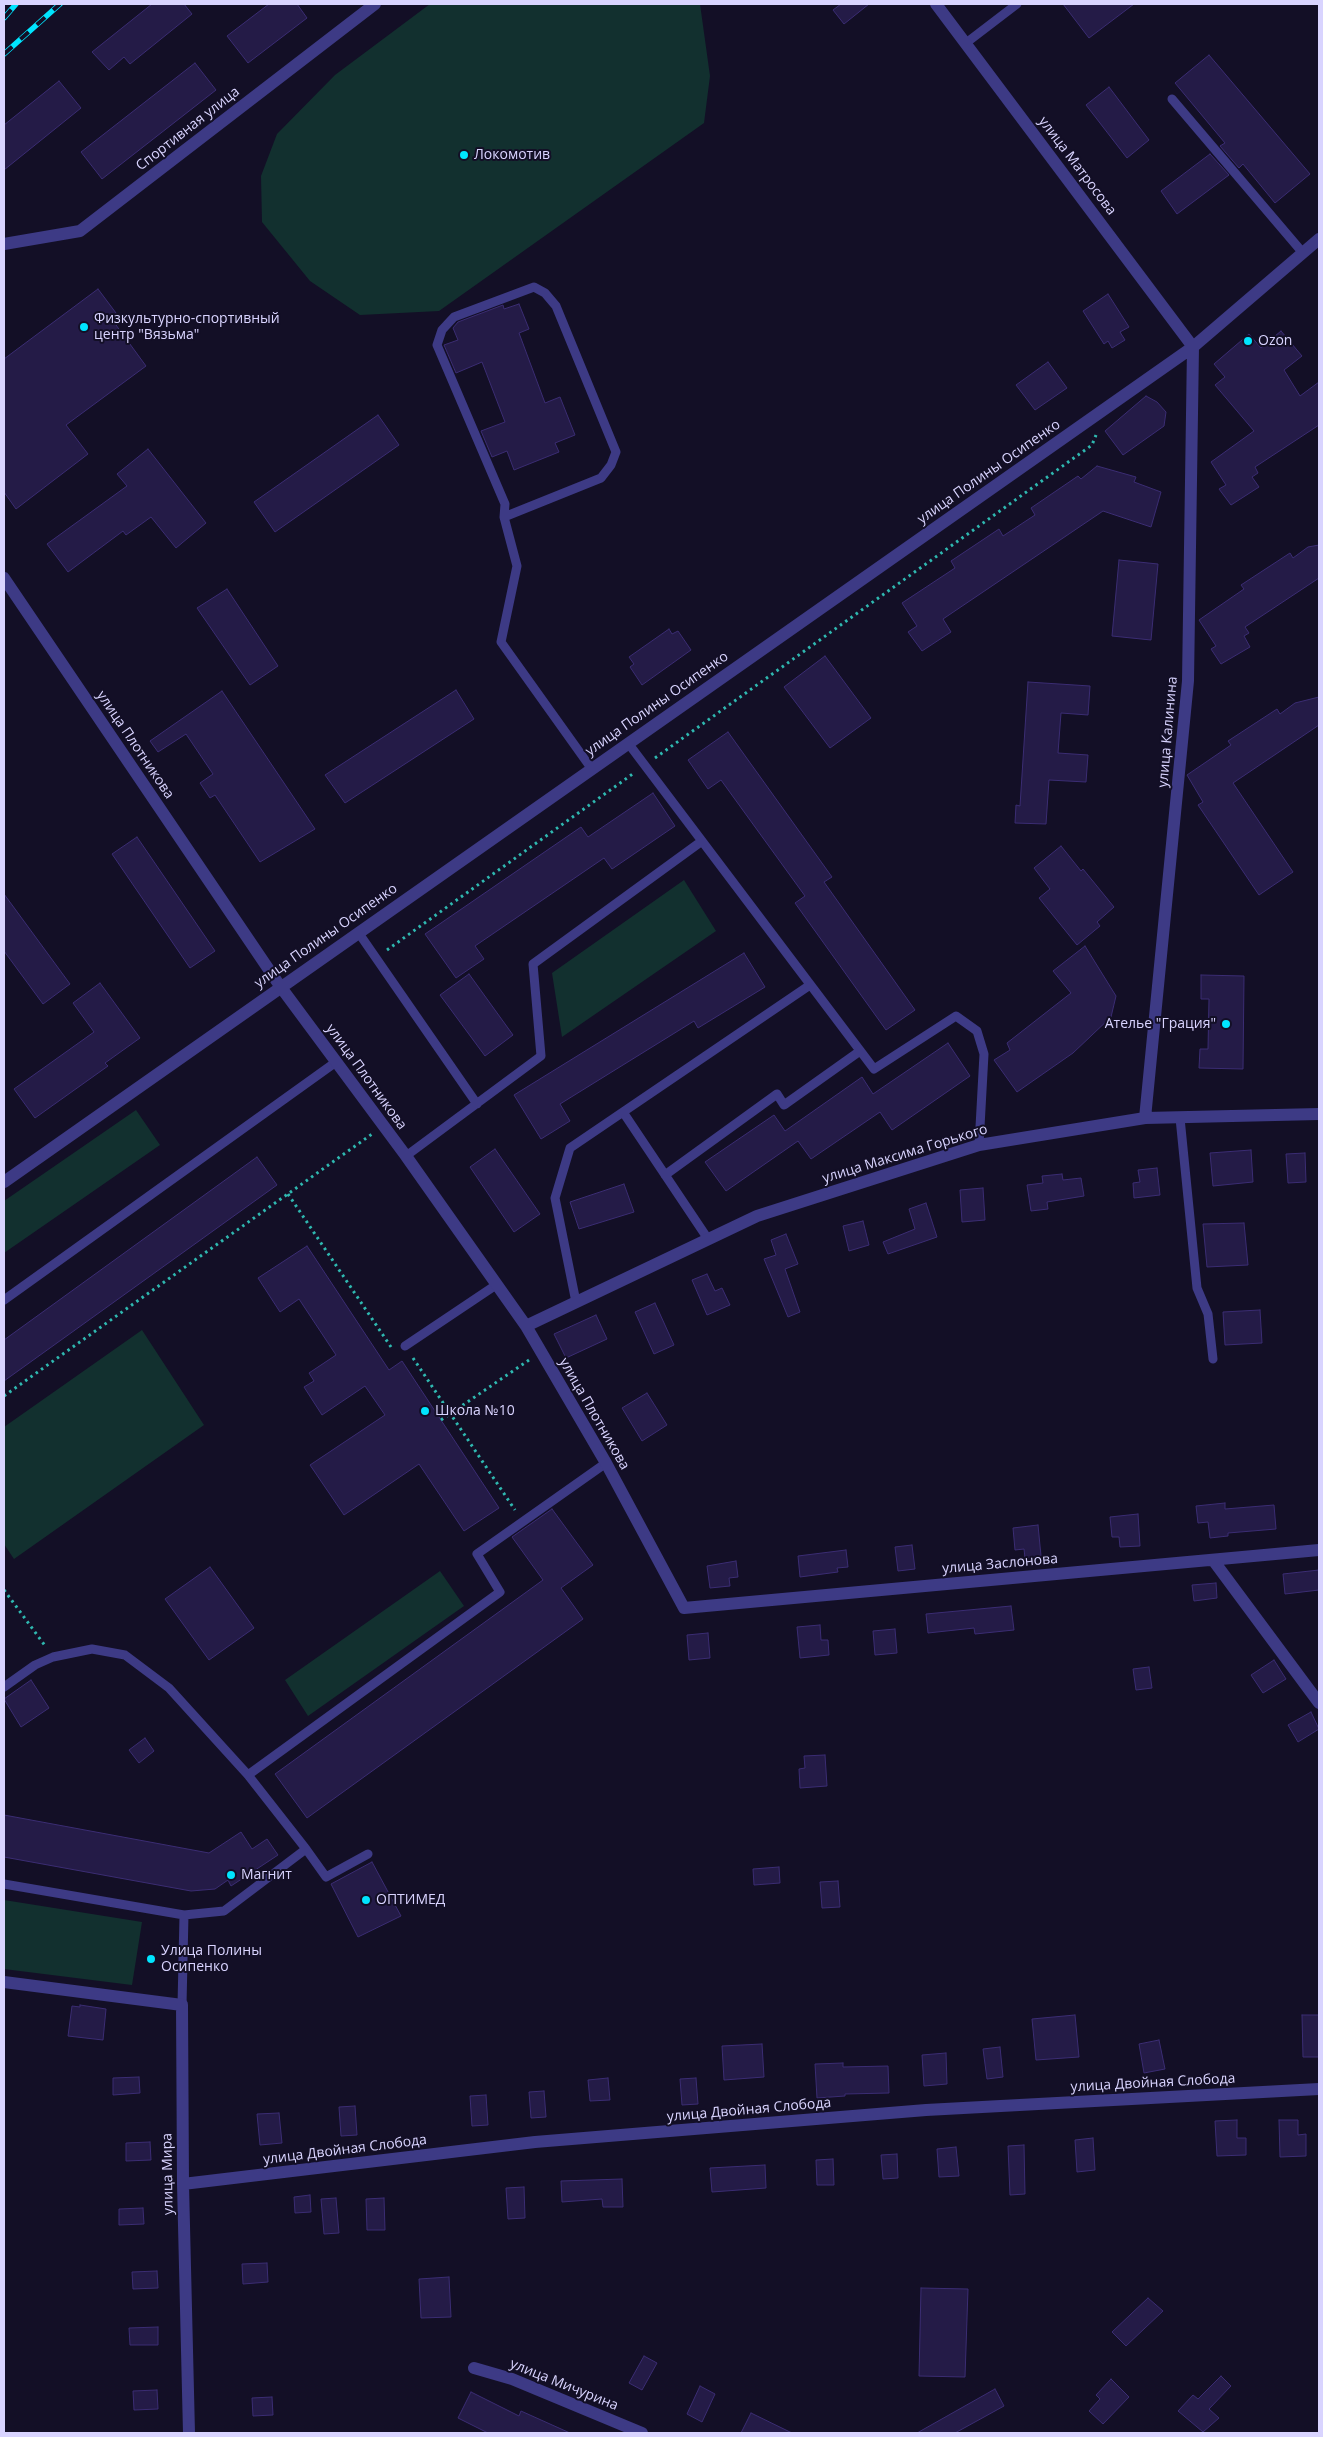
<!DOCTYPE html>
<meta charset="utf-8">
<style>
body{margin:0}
#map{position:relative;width:1323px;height:2437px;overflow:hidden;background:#130f26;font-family:"Open Sans",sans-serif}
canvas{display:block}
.frame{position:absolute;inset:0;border:5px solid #d9d4ff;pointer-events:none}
</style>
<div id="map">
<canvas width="1323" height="2437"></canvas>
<div class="frame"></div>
</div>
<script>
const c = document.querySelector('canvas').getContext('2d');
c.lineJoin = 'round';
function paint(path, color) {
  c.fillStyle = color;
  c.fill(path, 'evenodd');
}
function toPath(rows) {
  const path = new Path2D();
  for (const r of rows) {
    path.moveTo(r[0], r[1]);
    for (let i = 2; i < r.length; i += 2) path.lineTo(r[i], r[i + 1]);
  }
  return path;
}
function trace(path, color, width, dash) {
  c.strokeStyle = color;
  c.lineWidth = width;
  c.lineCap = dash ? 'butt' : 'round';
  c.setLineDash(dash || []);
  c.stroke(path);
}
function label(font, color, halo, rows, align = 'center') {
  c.font = font + ' "Open Sans",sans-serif';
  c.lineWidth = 4;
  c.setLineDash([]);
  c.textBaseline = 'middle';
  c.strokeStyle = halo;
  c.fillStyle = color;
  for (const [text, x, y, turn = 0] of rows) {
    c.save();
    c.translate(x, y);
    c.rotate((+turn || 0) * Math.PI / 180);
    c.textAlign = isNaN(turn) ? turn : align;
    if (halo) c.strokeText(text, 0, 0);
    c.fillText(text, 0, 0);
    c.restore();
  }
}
paint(toPath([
 [430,4,700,4,710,76,704,123,439,311,360,315,310,281,262,222,261,176,277,134,335,75],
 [684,880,716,931,562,1037,552,973],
 [136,1110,160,1145,4,1253,4,1201],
 [142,1330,204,1425,14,1559,4,1544,4,1427],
 [440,1571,464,1606,308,1716,285,1680],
 [4,1900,142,1922,132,1985,4,1969]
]), '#12302f');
const building = toPath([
 [152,4,184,4,192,14,130,64,124,57,109,70,92,52,152,4],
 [269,4,297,4,307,18,248,63,227,36,269,4],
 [841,4,869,4,844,24,833,10,841,4],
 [1063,4,1134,4,1089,38,1063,4],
 [1209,55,1310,174,1275,203,1243,164,1239,168,1220,146,1225,143,1175,83,1209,55],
 [195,63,216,90,102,179,81,152,195,63],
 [59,81,81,108,4,170,4,125,59,81],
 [1109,87,1149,140,1127,158,1086,105,1109,87],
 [1210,154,1229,175,1177,214,1161,191,1210,154],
 [98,289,122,321,116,325,146,366,66,425,88,454,16,509,4,492,4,359,98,289],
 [1108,294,1129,327,1120,332,1125,340,1112,348,1108,341,1104,344,1083,311,1108,294],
 [519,304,529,329,519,333,545,403,560,397,575,435,555,443,559,452,514,470,507,451,492,457,481,431,505,422,482,362,456,373,444,345,458,340,453,328,458,322,503,305,504,309,519,304],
 [1281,331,1302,356,1284,370,1300,396,1319,382,1319,425,1255,467,1258,473,1252,477,1259,487,1231,505,1219,489,1226,485,1211,462,1254,431,1215,385,1225,377,1214,364,1249,334,1261,348,1281,331],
 [1048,362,1067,388,1035,410,1016,385,1048,362],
 [1146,396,1157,402,1166,412,1164,426,1123,455,1105,431,1146,396],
 [378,415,399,445,275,532,254,502,378,415],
 [148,449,206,523,176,548,151,517,126,535,123,531,68,572,47,544,127,486,117,474,148,449],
 [1097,466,1136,477,1134,482,1161,492,1151,527,1103,511,943,619,951,632,922,651,908,632,917,626,902,603,955,568,951,561,999,529,1003,536,1035,515,1031,508,1078,476,1081,479,1097,466],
 [1319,545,1319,578,1245,627,1249,633,1244,636,1250,647,1221,664,1211,649,1216,646,1199,620,1244,589,1241,585,1290,553,1293,558,1308,547,1319,545],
 [1119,560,1158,564,1151,640,1112,636,1119,560],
 [227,589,278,666,250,685,197,608,227,589],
 [669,629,672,634,678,631,691,650,642,685,630,667,634,664,629,657,669,629],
 [825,656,871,718,830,748,784,687,825,656],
 [1028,682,1090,686,1088,715,1061,713,1058,753,1088,755,1086,782,1049,780,1046,824,1015,823,1016,805,1020,806,1028,682],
 [456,690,474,719,345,803,325,775,456,690],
 [222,691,315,829,260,862,215,795,210,798,200,783,213,774,186,734,158,752,150,741,222,691],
 [1319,697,1319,725,1233,783,1293,872,1259,895,1198,805,1203,802,1187,775,1231,745,1228,741,1277,709,1280,714,1295,703,1319,697],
 [728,732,832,877,824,882,915,1010,886,1030,795,903,805,896,721,780,708,789,688,760,728,732],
 [653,793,675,826,612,869,604,858,475,946,484,959,456,978,425,934,581,827,588,837,653,793],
 [137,837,215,951,190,968,112,854,137,837],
 [1061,846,1081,871,1083,869,1114,907,1097,922,1100,926,1077,945,1039,898,1050,889,1034,868,1061,846],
 [4,894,70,984,43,1004,4,951,4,894],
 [1085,946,1116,996,1111,1017,1073,1053,1017,1092,994,1060,1010,1050,1007,1043,1071,993,1053,971,1085,946],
 [744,953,765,987,698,1028,694,1021,560,1104,570,1121,541,1139,514,1095,744,953],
 [469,974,513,1035,485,1056,440,995,469,974],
 [1201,975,1244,976,1243,1069,1199,1068,1200,1049,1208,1049,1209,999,1201,999,1201,975],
 [100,983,140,1038,105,1063,108,1066,35,1118,14,1089,94,1032,73,1003,100,983],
 [948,1043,970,1076,892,1130,880,1112,811,1159,798,1141,726,1191,705,1162,774,1115,785,1131,862,1077,873,1094,948,1043],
 [495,1149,540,1214,514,1232,470,1167,495,1149],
 [1251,1150,1253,1182,1213,1186,1210,1153,1251,1150],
 [1305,1153,1306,1182,1288,1183,1286,1154,1305,1153],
 [257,1157,277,1185,4,1381,4,1340,257,1157],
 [1157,1168,1160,1195,1134,1198,1133,1183,1140,1182,1138,1170,1157,1168],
 [1062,1174,1063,1180,1081,1178,1084,1196,1047,1202,1048,1209,1031,1211,1027,1185,1043,1183,1042,1176,1062,1174],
 [624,1184,634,1212,579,1229,570,1202,624,1184],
 [983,1188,985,1220,962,1222,960,1190,983,1188],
 [926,1203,937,1237,888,1254,883,1242,915,1229,909,1209,926,1203],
 [863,1221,869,1245,849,1251,843,1226,863,1221],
 [1244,1223,1248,1265,1207,1267,1203,1224,1244,1223],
 [786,1234,798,1264,785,1269,800,1312,788,1317,764,1259,776,1255,771,1240,786,1234],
 [307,1246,389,1370,402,1361,499,1508,464,1531,419,1464,344,1515,310,1465,385,1415,365,1386,322,1415,304,1387,314,1381,309,1373,336,1355,299,1299,280,1312,258,1278,307,1246],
 [707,1274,715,1291,722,1288,730,1305,707,1315,692,1280,707,1274],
 [655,1303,674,1345,654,1354,635,1312,655,1303],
 [1260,1310,1262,1343,1225,1345,1223,1312,1260,1310],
 [596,1315,607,1339,566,1358,554,1334,596,1315],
 [647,1393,667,1425,642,1441,622,1408,647,1393],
 [1225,1503,1225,1509,1274,1505,1276,1529,1228,1533,1228,1536,1210,1538,1208,1522,1198,1523,1196,1506,1225,1503],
 [552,1509,593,1565,561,1588,583,1619,307,1818,275,1774,543,1580,512,1537,552,1509],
 [1138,1514,1140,1546,1120,1547,1119,1537,1112,1537,1110,1517,1138,1514],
 [1038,1525,1041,1556,1025,1558,1024,1549,1015,1550,1013,1528,1038,1525],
 [912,1545,915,1569,898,1571,895,1547,912,1545],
 [846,1550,848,1567,837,1568,838,1572,800,1577,798,1556,846,1550],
 [736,1561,738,1577,729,1578,730,1586,710,1588,707,1566,736,1561],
 [210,1567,254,1628,209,1660,165,1599,210,1567],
 [1319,1570,1319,1590,1285,1594,1283,1574,1319,1570],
 [1216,1583,1217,1598,1194,1601,1192,1585,1216,1583],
 [1011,1606,1014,1630,975,1634,974,1628,928,1633,926,1614,1011,1606],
 [820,1625,821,1640,828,1640,829,1655,800,1658,797,1627,820,1625],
 [895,1629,897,1653,875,1655,873,1631,895,1629],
 [708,1633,710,1658,689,1660,687,1635,708,1633],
 [1274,1660,1286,1679,1263,1693,1251,1675,1274,1660],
 [1149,1667,1152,1688,1136,1690,1133,1669,1149,1667],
 [31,1680,49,1708,21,1727,4,1699,31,1680],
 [1311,1712,1319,1729,1298,1742,1288,1725,1311,1712],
 [145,1738,154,1751,139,1763,129,1750,145,1738],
 [825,1755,827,1786,800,1788,799,1769,805,1768,804,1756,825,1755],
 [4,1815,209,1853,241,1832,252,1849,267,1839,278,1855,231,1886,228,1880,215,1889,191,1891,4,1857,4,1815],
 [372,1862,401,1916,358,1937,331,1884,372,1862],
 [779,1867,780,1883,754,1885,753,1869,779,1867],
 [838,1881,840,1907,822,1908,820,1882,838,1881],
 [80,2005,106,2009,103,2040,68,2036,72,2006,80,2007,80,2005],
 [1075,2015,1079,2057,1036,2060,1032,2019,1075,2015],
 [1302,2015,1319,2015,1319,2057,1303,2057,1302,2015],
 [1159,2040,1165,2069,1144,2073,1139,2044,1159,2040],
 [762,2044,764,2077,724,2080,722,2046,762,2044],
 [1000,2047,1003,2077,987,2079,983,2049,1000,2047],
 [946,2053,947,2084,924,2086,922,2055,946,2053],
 [843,2063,843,2067,888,2066,889,2093,845,2094,845,2096,817,2098,815,2064,843,2063],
 [139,2077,140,2093,113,2095,113,2078,139,2077],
 [608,2078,610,2100,590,2101,588,2080,608,2078],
 [696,2078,698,2104,682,2105,680,2079,696,2078],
 [544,2091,546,2117,531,2118,529,2092,544,2091],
 [486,2095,488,2125,472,2126,470,2096,486,2095],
 [355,2106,357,2135,341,2136,339,2107,355,2106],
 [279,2113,282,2143,260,2145,257,2114,279,2113],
 [1237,2120,1237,2138,1246,2138,1246,2155,1217,2156,1215,2121,1237,2120],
 [1279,2120,1298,2120,1298,2135,1306,2134,1306,2156,1280,2157,1279,2120],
 [1093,2138,1095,2170,1077,2172,1075,2140,1093,2138],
 [150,2142,151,2160,126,2161,126,2143,150,2142],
 [1024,2145,1025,2194,1010,2195,1008,2146,1024,2145],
 [956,2147,959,2176,939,2177,937,2149,956,2147],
 [897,2154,898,2178,883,2179,881,2155,897,2154],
 [833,2159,834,2185,817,2185,816,2160,833,2159],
 [765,2165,766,2188,712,2192,710,2168,765,2165],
 [622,2179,623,2207,603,2207,602,2199,562,2202,561,2181,622,2179],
 [524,2187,525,2218,508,2219,506,2188,524,2187],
 [310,2195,311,2212,295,2213,294,2197,310,2195],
 [336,2198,339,2233,324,2234,321,2199,336,2198],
 [384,2198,385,2230,367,2230,366,2199,384,2198],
 [143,2208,144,2224,119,2225,119,2209,143,2208],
 [267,2263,268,2282,243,2284,242,2264,267,2263],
 [157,2271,158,2288,133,2289,132,2272,157,2271],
 [449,2277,451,2317,421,2318,419,2279,449,2277],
 [921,2288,968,2289,965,2377,919,2376,921,2288],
 [1148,2298,1163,2311,1126,2346,1112,2332,1148,2298],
 [158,2327,158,2345,130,2345,129,2328,158,2327],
 [644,2356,657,2363,642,2390,629,2383,644,2356],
 [1221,2376,1231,2386,1209,2409,1219,2418,1203,2432,1178,2411,1193,2395,1198,2399,1221,2376],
 [1111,2379,1129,2397,1103,2424,1089,2411,1100,2399,1096,2395,1111,2379],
 [700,2386,715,2394,702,2422,687,2414,700,2386],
 [995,2389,1004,2406,955,2433,917,2433,995,2389],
 [157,2390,158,2409,134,2410,133,2391,157,2390],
 [471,2392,519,2416,521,2411,570,2433,488,2433,458,2418,471,2392],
 [272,2397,273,2415,253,2416,252,2398,272,2397],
 [751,2413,792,2433,741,2433,751,2413]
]);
paint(building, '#241b47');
trace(building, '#3b2d73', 1);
trace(toPath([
 [655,758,1092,445,1096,435],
 [387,950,634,773],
 [288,1194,391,1347],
 [413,1358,515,1510],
 [4,1396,372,1134],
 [441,1420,529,1360],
 [4,1590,46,1647]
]), '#2fb8b0', 3, [2.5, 4]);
trace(toPath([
 [966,43,1017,4],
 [1172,99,1303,253],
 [504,517,601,478,611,465,616,452,556,306,545,293,534,287,454,317,442,330,437,345,505,504,504,517,517,566,501,642,591,768],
 [628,743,874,1069,956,1016,977,1031,984,1054,979,1145],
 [358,932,477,1104],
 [623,1112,708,1239],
 [1180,1118,1197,1288,1208,1314,1213,1359],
 [406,1156,541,1056,533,964,702,841],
 [665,1175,777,1094,784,1105,860,1051],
 [4,1300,336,1062],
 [576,1302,555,1198,570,1148,810,985],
 [405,1346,496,1285],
 [4,1687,35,1665,53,1657,92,1649,125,1655,169,1688,248,1775,306,1849,224,1911,184,1915,4,1884],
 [248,1775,500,1592,477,1554,606,1463],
 [306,1849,326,1877,368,1854],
 [182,2005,184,1915]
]), '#3d3a85', 9);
trace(toPath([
 [936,4,1193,347,1188,681,1145,1118],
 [4,244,80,231,375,4],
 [4,578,280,986,406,1156,526,1326,606,1463,684,1608,1319,1550],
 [4,1182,1193,347,1319,239],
 [526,1326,757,1216,979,1145,1145,1118,1319,1114],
 [1213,1560,1319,1703],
 [4,1982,182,2005,183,2184,189,2433],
 [183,2184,535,2142,926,2110,1319,2089],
 [474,2368,512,2379,642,2433]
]), '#3d3a85', 12);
const rail = toPath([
 [4,18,16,4],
 [4,54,60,4]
]);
trace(rail, '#00e5ff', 5.5);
trace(rail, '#130f26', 4, [11]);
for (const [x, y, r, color] of [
 [464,155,5,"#00e5ff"],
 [84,327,5,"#00e5ff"],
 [1248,341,5,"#00e5ff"],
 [1226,1024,5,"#00e5ff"],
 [425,1411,5,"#00e5ff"],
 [231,1875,5,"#00e5ff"],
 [366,1900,5,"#00e5ff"],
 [151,1959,5,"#00e5ff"]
]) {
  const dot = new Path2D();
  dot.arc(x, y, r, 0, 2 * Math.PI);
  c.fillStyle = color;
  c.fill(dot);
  trace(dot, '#130f26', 2);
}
label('14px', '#d9d4ff', '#130f26', [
 ["Спортивная улица",188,129,-38],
 ["улица Матросова",1077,166,53],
 ["улица Полины Осипенко",989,472,-35],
 ["улица Полины Осипенко",657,704,-35],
 ["улица Калинина",1168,732,-85],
 ["улица Плотникова",135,745,56],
 ["улица Полины Осипенко",326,936,-35],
 ["улица Плотникова",366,1077,54],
 ["улица Максима Горького",905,1154,-17],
 ["улица Плотникова",594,1414,60],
 ["улица Заслонова",1000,1564,-5],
 ["улица Двойная Слобода",1153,2083,-3],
 ["улица Двойная Слобода",749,2110,-5],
 ["улица Двойная Слобода",345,2150,-7],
 ["улица Мира",168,2174,-91],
 ["улица Мичурина",564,2385,22]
]);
label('14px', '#d9d4ff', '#130f26', [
 ["Локомотив",474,155],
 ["Физкультурно-спортивный",94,319],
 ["центр \"Вязьма\"",94,335],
 ["Ozon",1258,341],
 ["Ателье \"Грация\"",1216,1024,"right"],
 ["Школа №10",435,1411],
 ["Магнит",241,1875],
 ["ОПТИМЕД",376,1900],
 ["Улица Полины",161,1951],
 ["Осипенко",161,1967]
], 'left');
</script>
